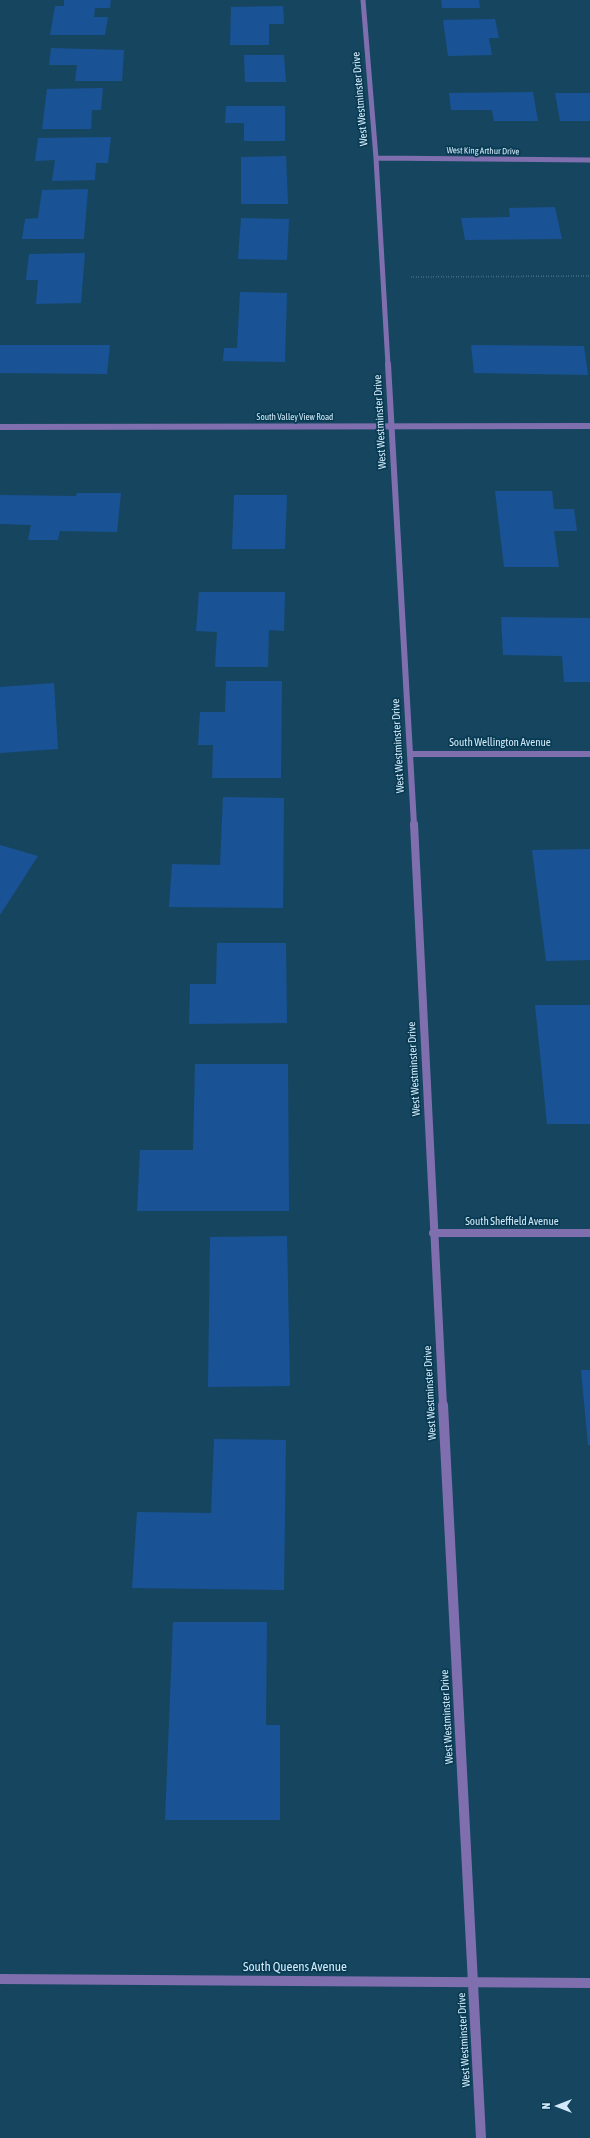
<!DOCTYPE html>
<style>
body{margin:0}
#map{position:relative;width:590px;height:2138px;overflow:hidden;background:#16465f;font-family:"Asap Condensed",sans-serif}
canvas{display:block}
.north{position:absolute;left:538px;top:2086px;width:40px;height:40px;-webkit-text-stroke:3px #083b53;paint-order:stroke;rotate:270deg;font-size:11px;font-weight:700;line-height:16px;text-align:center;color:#d2eaf9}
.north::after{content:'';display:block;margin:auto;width:14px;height:18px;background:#d2eaf9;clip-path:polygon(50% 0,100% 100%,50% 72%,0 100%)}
</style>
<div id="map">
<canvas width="590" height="2138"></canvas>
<div class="north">N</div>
</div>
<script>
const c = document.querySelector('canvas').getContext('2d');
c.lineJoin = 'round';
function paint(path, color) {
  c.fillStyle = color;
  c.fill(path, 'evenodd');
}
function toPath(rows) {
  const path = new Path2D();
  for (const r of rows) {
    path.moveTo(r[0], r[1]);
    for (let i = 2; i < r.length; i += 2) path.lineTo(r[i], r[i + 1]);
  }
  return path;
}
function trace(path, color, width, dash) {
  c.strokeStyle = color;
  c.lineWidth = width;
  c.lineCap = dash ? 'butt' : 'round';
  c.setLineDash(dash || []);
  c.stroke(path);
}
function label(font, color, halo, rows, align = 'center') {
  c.font = font + ' "Asap Condensed",sans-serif';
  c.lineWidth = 3.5;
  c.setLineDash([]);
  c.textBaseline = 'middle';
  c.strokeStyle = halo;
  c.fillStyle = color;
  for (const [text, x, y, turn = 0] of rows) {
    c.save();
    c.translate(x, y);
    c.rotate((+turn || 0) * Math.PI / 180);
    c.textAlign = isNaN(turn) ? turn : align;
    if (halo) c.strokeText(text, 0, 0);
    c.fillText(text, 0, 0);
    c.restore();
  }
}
paint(toPath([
 [64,0,111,0,110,8,95,8,94,17,108,17,105,35,50,35,55,6,64,6],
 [441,0,479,0,480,8,442,8],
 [283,6,284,24,269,24,269,45,230,45,231,7],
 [495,19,499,38,489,38,492,55,448,56,443,20],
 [51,48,124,50,122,81,75,81,77,65,49,65],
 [244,55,284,55,286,82,245,82],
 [103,88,101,110,92,110,91,129,42,129,47,89],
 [533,92,538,121,494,121,492,110,451,110,449,93],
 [555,93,590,93,590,121,560,121],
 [226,106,285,106,285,141,244,141,244,123,225,123],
 [111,137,108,163,96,163,95,180,52,181,55,160,35,161,38,138],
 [286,156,288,204,241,204,241,157],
 [88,189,84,239,22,239,25,219,38,218,42,190],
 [555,207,562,239,465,240,461,218,510,217,509,208],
 [241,218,289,219,287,260,238,259],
 [85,253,81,303,36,304,38,280,26,280,29,254],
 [240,292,287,293,285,362,223,361,224,348,237,348],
 [0,345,110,345,107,374,0,373],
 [471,345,584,346,588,375,474,373],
 [495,491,552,491,554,509,574,509,577,531,554,531,559,567,504,567],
 [77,493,121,493,117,532,60,531,58,540,28,540,31,525,0,524,0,495,76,496],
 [234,495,287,495,285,549,232,549],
 [199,592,285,592,284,631,269,630,268,667,215,667,217,632,196,631],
 [501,617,590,618,590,682,564,682,562,656,503,655],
 [226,681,282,681,281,778,212,778,213,745,198,745,200,712,225,712],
 [54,683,58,749,0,753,0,687],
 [223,797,284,798,283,908,169,907,172,864,220,865],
 [0,845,38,856,0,915],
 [590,849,590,960,546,961,532,850],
 [217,943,286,943,287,1023,189,1024,190,984,216,984],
 [535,1005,590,1005,590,1124,547,1124],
 [195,1064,288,1064,289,1211,137,1211,140,1150,193,1150],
 [287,1236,290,1386,208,1387,210,1237],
 [581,1370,590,1370,590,1445,588,1445],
 [214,1439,286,1440,284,1590,132,1588,137,1512,211,1513],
 [173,1622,267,1622,266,1725,280,1725,280,1820,165,1820]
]), '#1a5296');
trace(toPath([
 [411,277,590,276]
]), '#6c91a5', 1.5, [0.5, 2]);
trace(toPath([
 [363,0,376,158,388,365],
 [376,158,590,160]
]), '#806faf', 5);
trace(toPath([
 [388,364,414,825],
 [410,754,590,754]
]), '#806faf', 6);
trace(toPath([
 [414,824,443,1406],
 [433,1233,590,1233]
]), '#806faf', 8);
trace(toPath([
 [443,1405,481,2138],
 [0,1979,590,1983]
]), '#806faf', 10);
trace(toPath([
 [0,427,590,426]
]), '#806faf', 6);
label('9px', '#d2eaf9', '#083b53', [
 ["West King Arthur Drive",483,151,1],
 ["South Valley View Road",295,417]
]);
label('11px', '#d2eaf9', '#083b53', [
 ["West Westminster Drive",360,99,-95],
 ["West Westminster Drive",380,422,-93],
 ["South Wellington Avenue",500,743],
 ["West Westminster Drive",398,746,-93],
 ["West Westminster Drive",414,1069,-93],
 ["South Sheffield Avenue",512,1222],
 ["West Westminster Drive",430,1393,-93],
 ["West Westminster Drive",447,1717,-93],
 ["West Westminster Drive",464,2040,-93]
]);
label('13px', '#d2eaf9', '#083b53', [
 ["South Queens Avenue",295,1967]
]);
</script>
